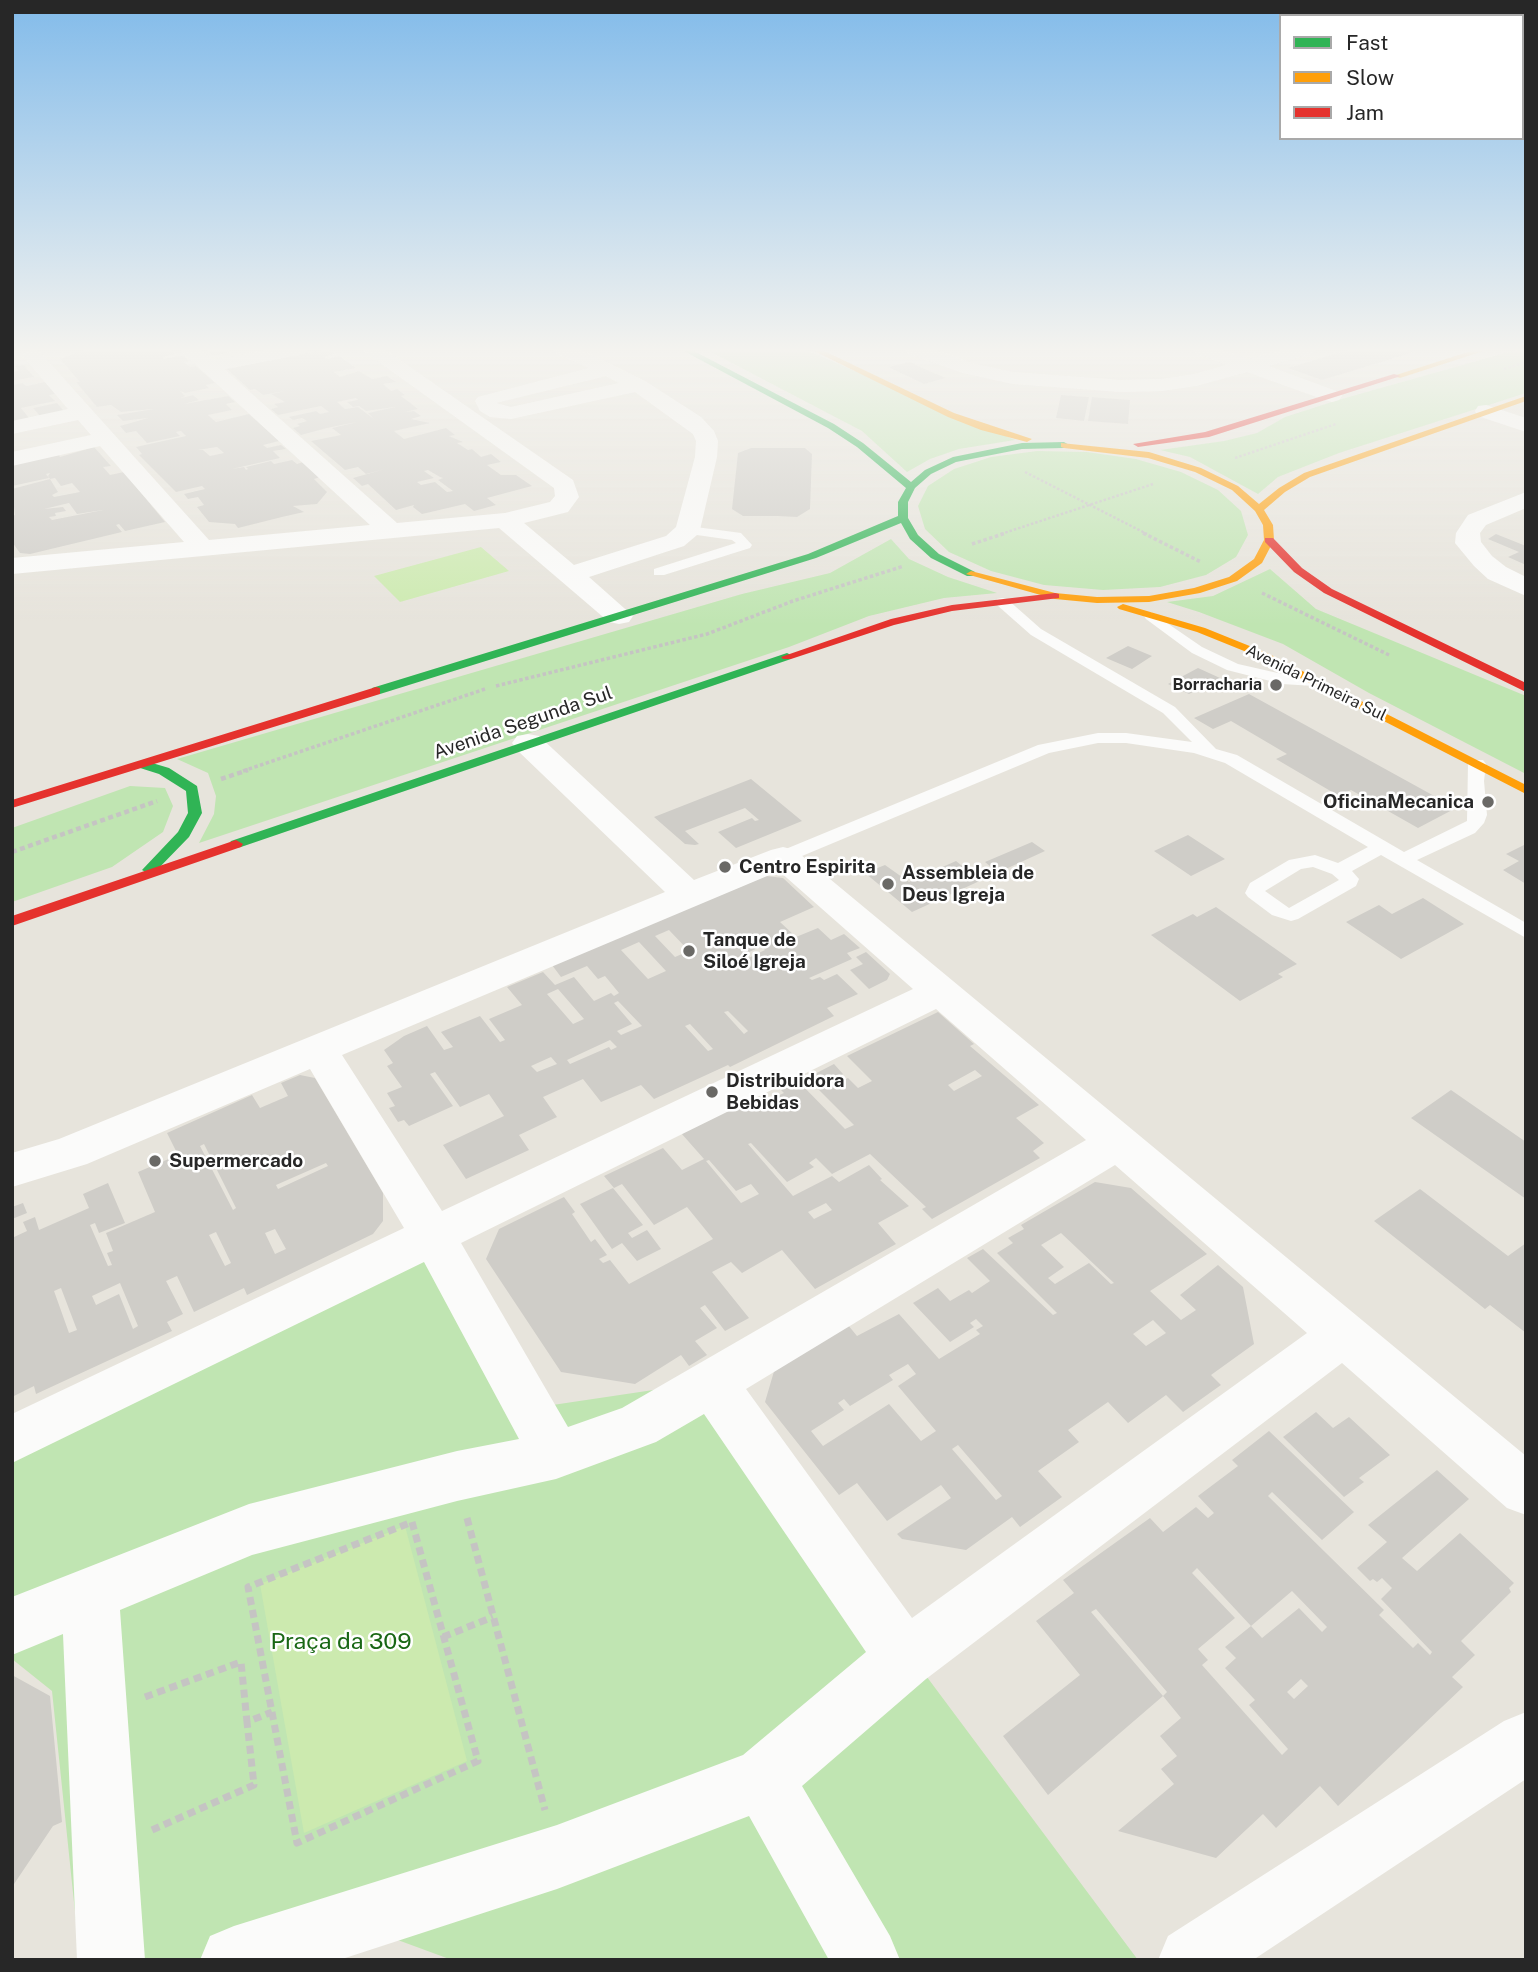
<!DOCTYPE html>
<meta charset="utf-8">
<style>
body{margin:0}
#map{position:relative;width:1538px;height:1972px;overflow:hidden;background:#e7e4dc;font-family:"Public Sans",sans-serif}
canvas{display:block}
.frame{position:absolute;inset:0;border:14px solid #272727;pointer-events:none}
.legend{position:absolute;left:1279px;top:14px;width:245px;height:126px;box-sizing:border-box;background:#fff;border:2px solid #a9a9a9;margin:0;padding:9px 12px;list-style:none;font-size:21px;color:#272727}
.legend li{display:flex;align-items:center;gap:14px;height:35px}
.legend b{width:35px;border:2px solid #a9a9a9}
</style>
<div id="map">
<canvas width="1538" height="1972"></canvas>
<div class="frame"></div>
<ul class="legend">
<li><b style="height:9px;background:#30b455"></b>Fast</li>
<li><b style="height:9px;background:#ff9f0a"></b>Slow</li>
<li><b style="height:9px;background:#e5322d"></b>Jam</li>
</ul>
</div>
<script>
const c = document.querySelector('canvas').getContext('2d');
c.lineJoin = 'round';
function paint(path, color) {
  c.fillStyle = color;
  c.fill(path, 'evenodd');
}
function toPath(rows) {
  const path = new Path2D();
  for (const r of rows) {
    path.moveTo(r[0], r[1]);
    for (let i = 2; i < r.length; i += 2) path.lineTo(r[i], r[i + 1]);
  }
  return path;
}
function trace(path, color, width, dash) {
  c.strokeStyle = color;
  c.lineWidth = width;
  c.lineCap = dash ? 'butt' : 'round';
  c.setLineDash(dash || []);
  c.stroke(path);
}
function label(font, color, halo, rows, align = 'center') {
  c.font = font + ' "Public Sans",sans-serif';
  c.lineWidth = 5;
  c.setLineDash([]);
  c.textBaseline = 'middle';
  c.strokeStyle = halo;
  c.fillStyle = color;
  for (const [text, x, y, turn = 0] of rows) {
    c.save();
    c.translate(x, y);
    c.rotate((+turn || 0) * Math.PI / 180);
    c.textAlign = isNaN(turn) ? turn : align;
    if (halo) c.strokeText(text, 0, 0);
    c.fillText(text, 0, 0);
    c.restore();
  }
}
paint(toPath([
 [705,349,804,349,1015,440,959,449,930,459,907,472,862,431],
 [1519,349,1526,349,1526,393,1339,453,1278,477,1258,494,1190,457,1160,450,1224,441,1257,433,1285,417,1338,400],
 [1037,451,1087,452,1136,459,1181,472,1218,490,1241,511,1248,535,1236,557,1206,575,1160,587,1103,590,1044,585,991,571,949,552,925,529,918,506,928,486,954,469,991,457],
 [891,539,909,559,948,577,997,593,944,598,869,616,789,647,199,843,214,814,216,796,208,773,177,759,742,594,830,573],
 [1270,569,1316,609,1526,696,1526,774,1369,693,1283,644,1199,612,1167,602,1213,596],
 [130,786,165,788,173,806,163,832,112,867,12,902,12,828],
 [431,1252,519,1410,707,1382,1138,1960,452,1960,376,1932,312,1960,80,1960,52,1691,12,1659,12,1452]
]), '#c0e5b2');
paint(toPath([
 [481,547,509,571,400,602,374,576],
 [405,1526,467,1761,304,1833,260,1584]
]), '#cceaaf');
paint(toPath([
 [86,349,170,349,176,354,162,357,164,359,183,355,189,361,184,362,190,367,196,366,215,383,206,385,209,388,185,393,180,391,185,396,181,398,193,395,199,400,184,404,228,396,235,402,226,404,232,410,208,415,216,422,249,414,279,441,263,445,267,448,281,445,286,449,273,451,280,458,232,469,244,467,246,470,248,469,246,467,271,461,274,464,292,460,297,464,303,462,320,477,314,479,327,492,317,504,293,506,304,512,282,517,238,528,235,524,209,522,197,507,204,505,198,497,188,499,184,494,205,489,202,486,176,492,139,455,142,454,136,447,186,436,181,431,176,432,180,436,147,443,136,431,126,433,120,426,148,418,123,421,117,415,154,409,121,412,111,405,97,407,76,382,80,382,60,359],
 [217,447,224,453,210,456,203,450,198,450],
 [205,349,227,349,231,352,213,356],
 [1352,349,1403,349,1414,352,1322,380,1288,368],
 [322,350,330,350,336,354,324,357,327,359,339,356,356,368,334,372,340,377,359,371,372,379,387,376,396,382,383,384,391,391,397,389,405,395,401,396,418,409,405,412,414,411,421,416,411,419,430,423,394,431,404,439,446,428,455,435,449,436,463,442,457,443,468,450,472,449,481,457,491,454,501,462,487,465,501,475,516,475,532,486,487,498,496,505,474,511,465,504,422,514,413,507,414,505,396,510,368,484,362,486,353,478,385,469,366,474,358,467,345,470,311,441,341,435,332,428,357,422,327,428,301,435,293,428,300,426,297,424,307,421,302,418,293,420,289,417,316,411,320,414,329,412,321,406,278,415,271,409,278,407,274,404,285,402,271,394,285,391,263,395,255,389,250,390,227,369],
 [356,398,358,400,347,402,353,407,359,406,366,411,395,407,368,413,374,419,358,407,345,409,337,402],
 [428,470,440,477,443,478,438,480,453,491,447,492,435,482,421,485,417,482,434,478,424,471],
 [910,362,927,370,946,378,924,384,888,367],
 [24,365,34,377,12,381,12,372,19,371,15,366],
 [45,382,55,394,49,395,55,401,21,408,29,418,12,422,12,385,23,383,26,386],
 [1061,395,1089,397,1084,421,1056,418],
 [1092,397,1130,400,1128,424,1088,421],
 [57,403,64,411,40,416,33,408],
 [94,447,111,466,103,467,110,475,124,472,165,522,125,531,119,524,116,525,122,532,30,554,20,553,12,542,12,516,15,515,12,489,50,479,58,492,52,495,54,497,80,492,72,483,61,486,55,478,50,479,48,476,50,473,46,474,49,478,12,486,12,463,59,455,60,457],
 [69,503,77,514,103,510,52,520,49,517,56,516,55,513,66,511,63,507,44,509],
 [751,448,805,448,812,454,810,509,797,517,777,516,743,516,732,509,738,453],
 [1496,534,1526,546,1526,565,1508,557,1519,552,1488,539],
 [1128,646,1152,656,1132,669,1106,658],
 [1198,668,1220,678,1189,694,1168,684],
 [1249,694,1269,705,1456,808,1418,828,1351,790,1339,796,1276,759,1287,754,1231,721,1213,729,1194,718],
 [1393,797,1405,805,1395,810,1382,803],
 [751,779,802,821,736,848,718,832,752,818,755,821,759,820,745,808,685,831,699,844,695,845,685,844,654,817],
 [1188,835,1225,859,1191,876,1154,851],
 [1032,842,1045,851,912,912,865,873,885,865,909,882,956,861,971,873,991,867,985,862],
 [1526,844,1526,884,1503,870,1519,861,1506,854],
 [766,876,783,878,814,907,780,922,796,937,818,928,831,940,844,934,860,948,847,953,852,959,809,978,812,980,820,977,824,980,837,974,858,994,827,1008,834,1016,730,1067,728,1065,654,1099,641,1085,601,1102,583,1079,543,1097,557,1117,519,1135,529,1150,466,1179,443,1145,504,1116,489,1094,460,1107,435,1072,430,1074,453,1106,409,1126,404,1120,398,1122,389,1108,395,1106,387,1093,402,1087,387,1066,393,1063,384,1050,404,1036,427,1026,444,1050,453,1047,441,1032,480,1016,500,1042,505,1040,489,1019,522,1005,507,987,543,972,555,985,574,977,594,1001,611,993,614,996,619,993,605,976,598,979,587,966,561,977,552,965],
 [669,930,689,951,675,957,655,936],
 [639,942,666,971,648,979,621,950],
 [762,946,765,950,734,965,730,961],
 [558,989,584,1019,573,1024,547,994],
 [618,1001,642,1026,621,1035,617,1031,632,1024,614,1003],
 [728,1011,748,1031,744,1034,724,1012],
 [690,1024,713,1049,708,1051,685,1026],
 [610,1040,617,1047,611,1050,609,1047,570,1064,567,1060],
 [551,1057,557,1064,537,1072,531,1066],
 [1423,898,1464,924,1401,959,1346,922,1379,905,1392,914],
 [1216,907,1297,964,1278,974,1283,977,1240,1001,1151,935,1193,914,1197,917],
 [866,952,890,974,887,980,869,989,850,970,863,964,856,957],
 [938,1012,974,1044,970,1046,1039,1105,1016,1118,1044,1143,1033,1151,1040,1158,932,1219,922,1209,926,1207,870,1154,832,1174,816,1158,809,1163,814,1167,787,1182,751,1143,748,1144,793,1196,832,1176,839,1182,869,1165,882,1179,880,1180,909,1206,878,1223,896,1244,815,1289,782,1250,742,1273,731,1262,712,1272,749,1318,725,1331,705,1305,700,1308,717,1328,695,1341,707,1355,689,1366,681,1355,635,1384,561,1372,486,1259,499,1229,564,1197,575,1212,572,1214,591,1242,595,1239,607,1255,599,1259,603,1263,610,1260,629,1284,713,1239,687,1207,654,1225,622,1184,614,1188,604,1176,663,1148,682,1170,704,1159,681,1133,752,1090,764,1102,784,1093,781,1090,798,1081,845,1129,854,1125,807,1078,834,1064,843,1074,840,1076,844,1080,848,1078,858,1088,872,1081,847,1056],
 [975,1070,982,1076,954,1091,948,1085],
 [709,1160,736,1191,751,1184,759,1194,741,1203,706,1161],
 [826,1203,832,1210,814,1219,808,1212],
 [300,1075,315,1078,383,1193,383,1221,373,1234,247,1295,244,1288,194,1312,177,1276,166,1281,183,1314,167,1322,172,1331,36,1394,34,1386,12,1397,12,1238,27,1231,23,1222,35,1217,39,1230,89,1208,83,1194,108,1183,125,1223,99,1233,95,1223,90,1225,108,1266,112,1265,107,1253,113,1251,106,1233,155,1212,138,1172,178,1155,167,1133,252,1095,260,1108,288,1096,281,1083],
 [204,1144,236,1208,233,1210,200,1146],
 [326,1163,328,1166,278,1189,276,1185],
 [275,1229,286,1249,275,1254,265,1233],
 [216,1232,231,1263,225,1266,209,1235],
 [120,1283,138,1326,133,1329,119,1294,96,1305,92,1296],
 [61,1288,77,1330,69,1333,54,1291],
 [1451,1090,1526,1142,1526,1199,1411,1118],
 [1095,1182,1131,1188,1207,1254,1150,1291,1181,1320,1196,1310,1180,1295,1218,1265,1243,1287,1254,1344,1211,1375,1221,1385,1183,1412,1166,1395,1128,1423,1108,1402,1068,1430,1079,1442,1038,1471,1062,1497,1020,1527,1012,1517,966,1550,902,1539,897,1534,951,1498,941,1485,887,1521,857,1483,839,1495,765,1402,775,1368,848,1325,857,1336,899,1314,939,1359,980,1334,976,1330,983,1326,976,1319,970,1323,974,1327,950,1342,913,1303,938,1288,950,1301,969,1290,972,1293,990,1281,967,1258,983,1249,1053,1315,1057,1313,997,1253,1013,1243,1008,1238,1024,1229,1021,1225],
 [1061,1233,1114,1283,1111,1284,1089,1263,1055,1284,1048,1278,1064,1267,1041,1245],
 [1153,1320,1166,1333,1146,1346,1133,1334],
 [908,1364,916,1374,898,1386,936,1431,921,1441,889,1404,823,1446,811,1431,844,1410,838,1403,844,1399,850,1406,893,1380,889,1375],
 [958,1445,1002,1496,996,1500,952,1449],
 [613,1188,643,1225,628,1233,632,1238,647,1230,661,1249,637,1261,622,1243,612,1249,580,1204],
 [1420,1189,1508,1256,1526,1243,1526,1333,1490,1305,1485,1309,1374,1221],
 [23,1203,27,1213,12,1219,12,1207],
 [1316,1412,1333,1428,1349,1417,1390,1455,1359,1478,1364,1482,1344,1497,1283,1437],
 [1269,1431,1354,1512,1322,1540,1272,1492,1268,1496,1384,1610,1379,1615,1413,1648,1418,1643,1430,1655,1432,1652,1381,1599,1392,1588,1382,1578,1377,1582,1373,1579,1370,1581,1357,1568,1387,1542,1368,1525,1437,1470,1469,1499,1402,1558,1417,1571,1460,1533,1514,1583,1509,1588,1511,1592,1461,1641,1475,1655,1452,1677,1463,1687,1338,1806,1320,1786,1276,1828,1263,1814,1216,1858,1118,1831,1174,1784,1161,1769,1177,1756,1160,1736,1181,1718,1163,1696,1048,1795,1003,1736,1080,1675,1036,1621,1074,1593,1063,1580,1150,1518,1163,1532,1196,1507,1208,1518,1214,1513,1198,1496,1238,1466,1232,1460],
 [1197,1568,1251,1626,1225,1647,1236,1658,1225,1668,1255,1700,1249,1705,1288,1749,1282,1755,1202,1665,1208,1660,1198,1649,1235,1618,1192,1573],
 [1292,1591,1327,1627,1322,1632,1299,1608,1262,1638,1251,1626],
 [1096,1609,1167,1692,1163,1696,1091,1612],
 [1301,1679,1308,1686,1294,1699,1287,1692],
 [12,1675,50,1696,62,1822,53,1826,12,1887]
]), '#cfcdc8');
trace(toPath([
 [1504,369,1526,362],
 [1235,458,1336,424],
 [1025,472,1147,534],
 [1001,534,1153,484]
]), '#c5c4c3', 2.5, [2.5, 2]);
trace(toPath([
 [1143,533,1201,562],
 [972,544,1006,533],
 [1262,593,1389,655],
 [496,686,707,634,793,601,904,566],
 [243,771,485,689]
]), '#c5c4c3', 3.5, [3.5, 2.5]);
trace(toPath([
 [221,779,248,770],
 [12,852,157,801]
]), '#c5c4c3', 4.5, [5, 3.5]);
trace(toPath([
 [467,1518,545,1810],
 [412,1522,478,1761,297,1843,248,1587,412,1522],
 [443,1637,493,1617],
 [145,1697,241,1662,247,1722],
 [152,1830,254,1785,247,1722,272,1712]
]), '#c5c4c3', 7, [8, 5]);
paint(toPath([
 [688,526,741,533,752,545,750,548,664,575,654,575,654,569,736,543,732,540,683,533,681,530,688,526],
 [1002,598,1007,599,1041,629,1175,707,1216,749,1237,755,1404,852,1467,821,1468,764,1471,760,1483,760,1486,764,1484,781,1487,815,1484,823,1475,833,1417,860,1526,923,1526,938,1381,855,1352,871,1359,879,1356,886,1298,919,1291,921,1272,915,1248,897,1245,893,1250,883,1289,860,1315,855,1338,863,1368,847,1225,763,1194,753,1126,743,1098,743,1049,753,790,861,776,861,774,857,776,853,1038,745,1098,733,1126,733,1192,742,1163,713,1031,635,997,605,995,602,997,599,1002,598],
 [1313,867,1332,874,1339,880,1289,908,1265,891,1301,869,1313,867],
 [1151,612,1202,647,1238,664,1282,674,1314,676,1322,681,1314,686,1282,684,1227,670,1192,653,1146,619,1144,616,1151,612]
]), '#fbfbfa');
paint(toPath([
 [32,349,39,351,209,540,370,525,179,349,201,349,212,360,269,349,310,349,300,355,224,369,397,523,505,513,550,502,555,496,554,488,361,349,384,349,573,480,579,497,568,512,524,523,574,565,666,536,676,527,695,457,696,441,693,434,635,392,511,419,490,417,480,411,475,401,478,397,589,368,556,353,553,349,580,349,645,381,701,417,714,431,718,441,717,457,700,530,697,535,684,546,589,577,633,616,629,622,619,624,609,622,499,528,12,574,12,558,184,542,100,446,12,466,12,452,91,435,78,420,12,434,12,421,68,409,22,355,32,349],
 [606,376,619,383,511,407,496,403,606,376],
 [904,349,933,349,975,364,1013,372,1121,380,1162,379,1194,374,1227,365,1195,353,1192,349,1220,349,1248,359,1284,349,1316,349,1313,353,1268,366,1339,392,1342,396,1339,400,1332,402,1325,400,1247,372,1196,386,1162,391,1121,392,1013,384,963,373,907,353,904,349],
 [1486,405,1526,418,1526,432,1478,416,1475,411,1478,406,1486,405],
 [1526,492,1526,508,1486,525,1480,533,1481,542,1492,556,1506,567,1526,577,1526,596,1488,579,1474,566,1455,543,1456,533,1468,515,1526,492],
 [528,734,539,736,694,880,771,850,783,847,795,850,1526,1456,1526,1515,1507,1508,1342,1363,926,1679,802,1786,890,1936,900,1960,829,1960,749,1816,557,1889,339,1960,200,1960,210,1936,234,1926,557,1825,743,1755,866,1652,704,1414,656,1442,556,1479,457,1501,252,1555,120,1610,145,1960,77,1960,63,1634,12,1655,12,1597,249,1504,457,1451,519,1439,424,1262,12,1463,12,1414,404,1228,310,1069,87,1164,12,1187,12,1153,59,1139,665,892,517,750,512,743,517,736,528,734],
 [779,871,913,989,442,1211,342,1055,779,871],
 [936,1009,1086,1140,622,1408,568,1427,461,1243,936,1009],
 [1115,1165,1307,1333,912,1618,746,1389,1115,1165],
 [1526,1712,1526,1779,1253,1960,1158,1960,1168,1936,1504,1721,1526,1712]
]), '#fbfbfa');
paint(toPath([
 [680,349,690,349,834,424,863,443,911,482,925,470,953,457,1022,443,1064,442,1069,445,1064,448,1022,449,956,462,931,474,915,488,908,502,908,518,918,535,939,554,975,572,975,576,967,576,931,558,910,539,901,523,816,558,380,694,372,694,372,688,808,554,898,516,898,502,906,488,857,447,828,428,680,349],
 [787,653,791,655,791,659,241,847,236,848,229,844,231,841,787,653],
 [142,760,169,768,197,786,202,813,189,837,154,873,149,874,142,870,178,832,188,813,186,791,159,774,137,767,135,764,142,760]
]), '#30b455');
paint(toPath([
 [810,349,820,349,954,413,1032,439,1027,442,981,430,948,417,810,349],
 [1477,349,1490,349,1400,378,1393,376,1477,349],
 [1526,396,1526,401,1310,477,1285,492,1264,510,1273,525,1274,540,1262,563,1237,581,1200,593,1149,602,1097,603,1055,599,966,574,971,571,1055,593,1097,597,1149,596,1194,588,1229,577,1254,559,1264,540,1263,525,1255,511,1232,490,1195,472,1148,458,1064,448,1061,447,1061,443,1149,452,1201,468,1238,486,1259,504,1279,488,1304,473,1526,396],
 [1123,604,1205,628,1267,653,1526,785,1526,794,1259,657,1197,632,1119,609,1117,607,1123,604]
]), '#ff9f0a');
paint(toPath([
 [1394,374,1401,376,1209,437,1138,447,1133,444,1205,432,1394,374],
 [1265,538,1273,538,1302,568,1332,589,1526,683,1526,692,1324,593,1294,572,1265,542,1265,538],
 [1055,593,1059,594,1059,598,952,611,894,625,791,659,783,659,781,657,891,619,952,605,1055,593],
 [376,687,380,688,380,694,12,808,12,800,376,687],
 [236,840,243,844,241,847,12,926,12,916,236,840]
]), '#e5322d');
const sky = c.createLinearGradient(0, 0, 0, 625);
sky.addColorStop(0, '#82bbea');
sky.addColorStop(0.56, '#f4f3ef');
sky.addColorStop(1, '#f4f3ef00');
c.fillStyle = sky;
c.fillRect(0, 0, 1538, 625);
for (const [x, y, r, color] of [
 [1276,685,7,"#6a6966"],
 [1488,802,7,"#6a6966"],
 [725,867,7,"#6a6966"],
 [888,884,7,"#6a6966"],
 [689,951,7,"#6a6966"],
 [712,1092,7,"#6a6966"],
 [155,1161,7,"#6a6966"]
]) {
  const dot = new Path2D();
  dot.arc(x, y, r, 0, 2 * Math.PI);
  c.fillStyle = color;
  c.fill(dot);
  trace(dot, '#fff', 2.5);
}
label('16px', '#272727', '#fff', [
 ["Avenida Primeira Sul",1316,683,26]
]);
label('bold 16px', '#272727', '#fff', [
 ["Borracharia",1262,685]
], 'right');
label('19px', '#272727', '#fff', [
 ["Avenida Segunda Sul",523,723,-19]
]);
label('bold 19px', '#272727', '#fff', [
 ["OficinaMecanica",1474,802,"right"],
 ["Centro Espirita",739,867],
 ["Assembleia de",902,873],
 ["Deus Igreja",902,895],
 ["Tanque de",703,940],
 ["Siloé Igreja",703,962],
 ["Distribuidora",726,1081],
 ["Bebidas",726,1103],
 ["Supermercado",169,1161]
], 'left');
label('23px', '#196715', '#fff', [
 ["Praça da 309",341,1642]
]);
</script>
